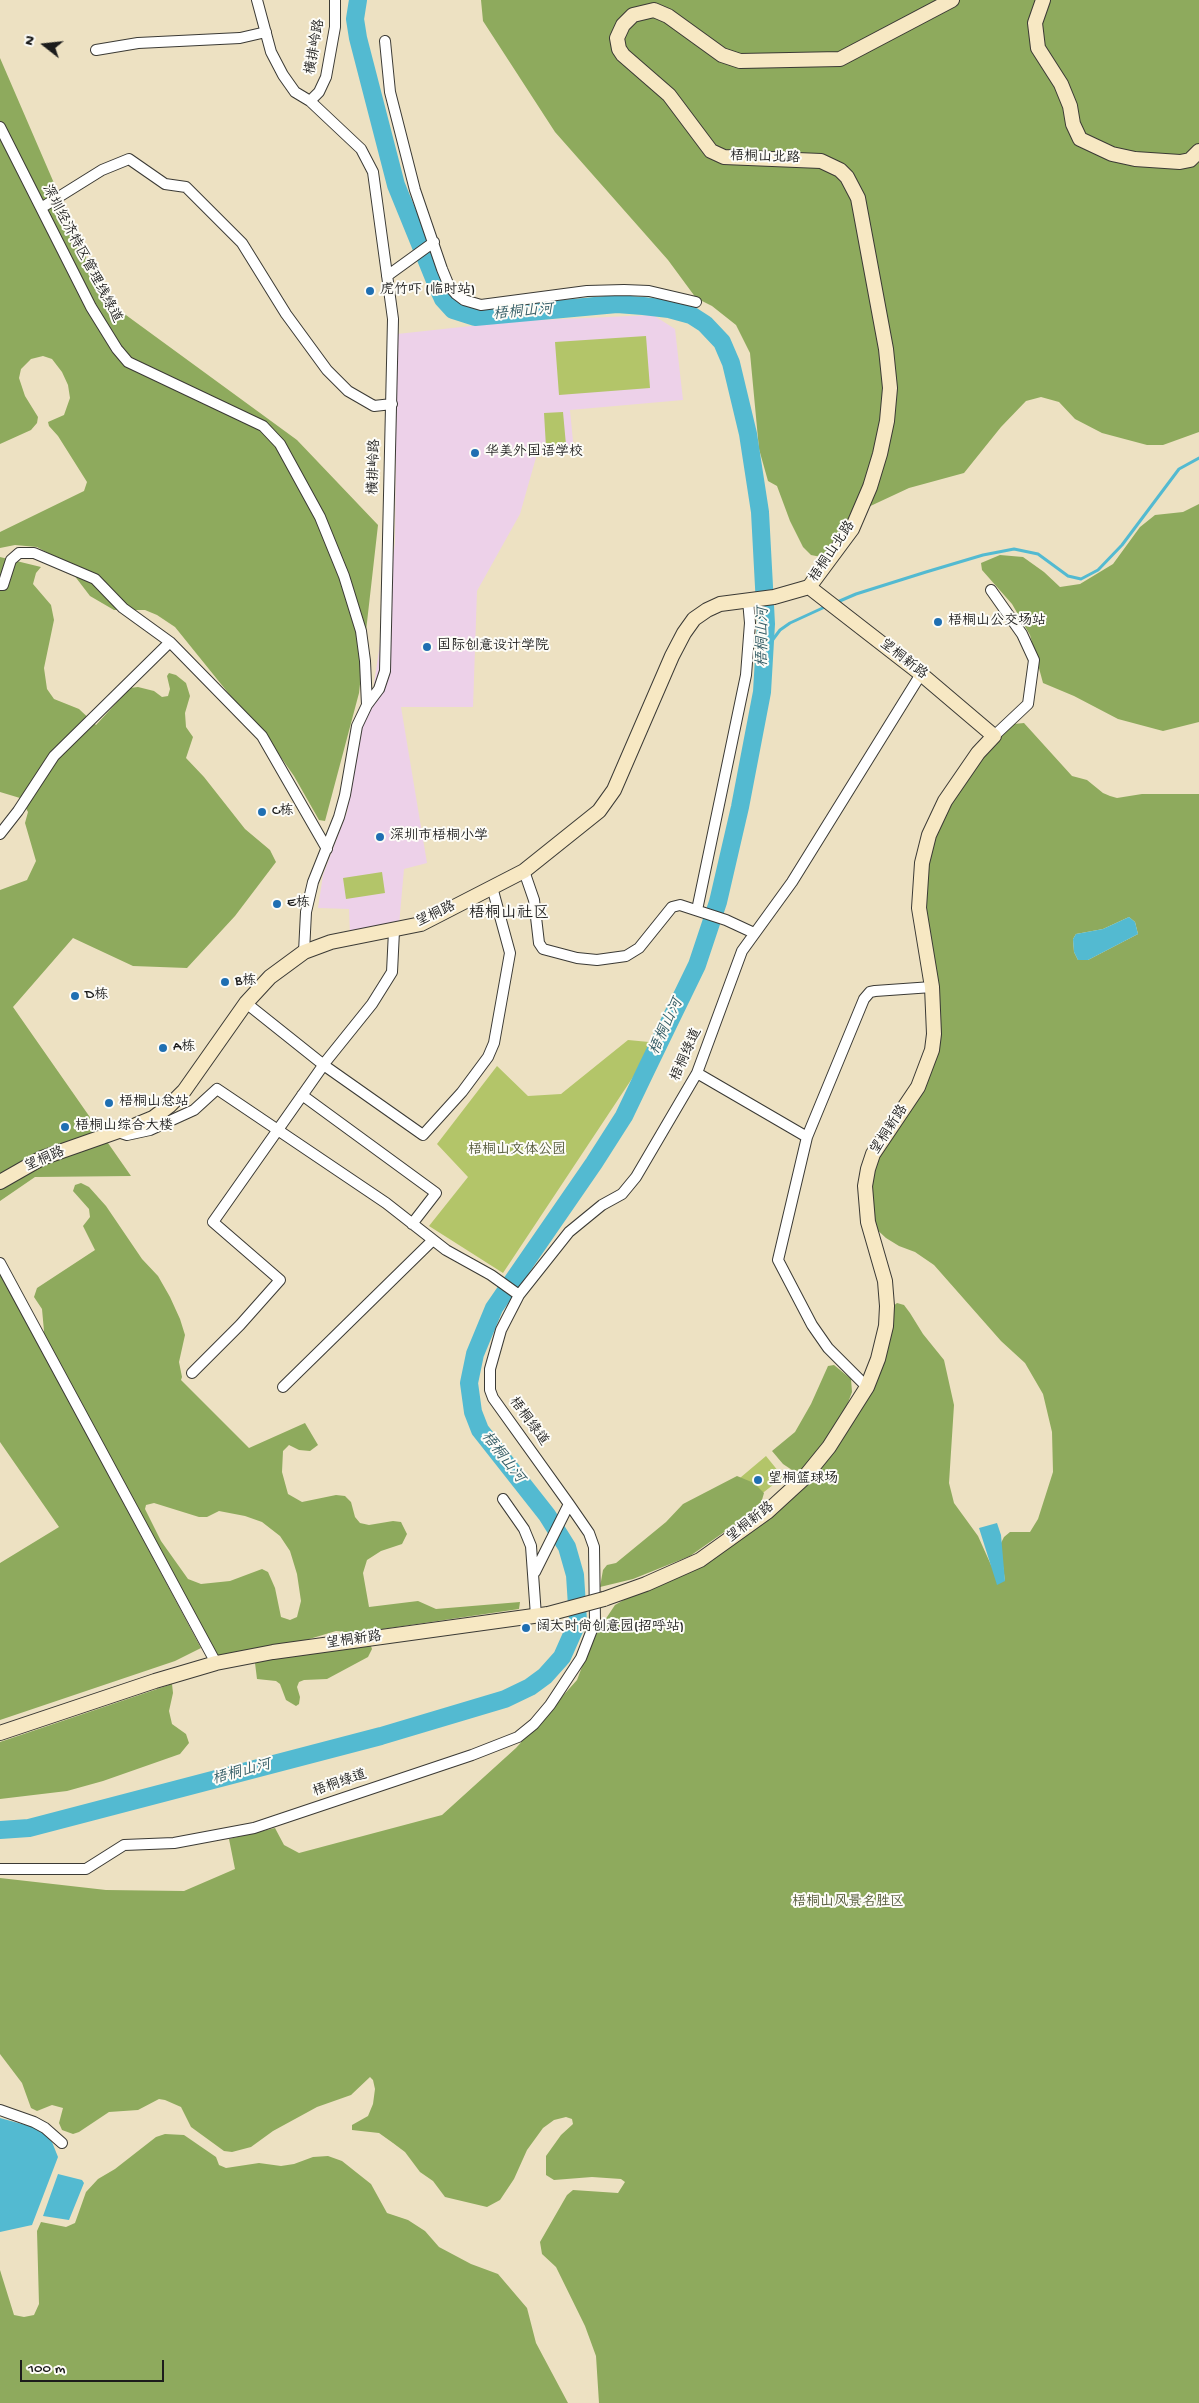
<!DOCTYPE html>
<meta charset="utf-8">
<style>
body{margin:0}
#map{position:relative;width:1199px;height:2403px;overflow:hidden;background:#ede1c2;font-family:"Gochi Hand",sans-serif}
canvas{display:block}
.north{position:absolute;left:20px;top:20px;width:50px;height:50px;-webkit-text-stroke:4px #fdfcf7;paint-order:stroke;rotate:286deg;font-size:14px;font-weight:700;line-height:20px;text-align:center;color:#1c1c1c}
.north::after{content:'';display:block;margin:auto;width:18px;height:22px;background:#1c1c1c;clip-path:polygon(50% 0,100% 100%,50% 72%,0 100%)}
.scale{position:absolute;left:20px;top:2360px;width:144px;height:22px;box-sizing:border-box;border:2px solid #1c1c1c;border-top:0;padding-left:6px;font-size:15px;line-height:18px;white-space:nowrap;color:#1c1c1c;-webkit-text-stroke:4px #fdfcf7;paint-order:stroke}
</style>
<div id="map">
<canvas width="1199" height="2403"></canvas>
<div class="north">N</div>
<div class="scale">100 m</div>
</div>
<script>
const c = document.querySelector('canvas').getContext('2d');
c.lineJoin = 'round';
function paint(path, color) {
  c.fillStyle = color;
  c.fill(path, 'evenodd');
}
function toPath(rows) {
  const path = new Path2D();
  for (const r of rows) {
    path.moveTo(r[0], r[1]);
    for (let i = 2; i < r.length; i += 2) path.lineTo(r[i], r[i + 1]);
  }
  return path;
}
function trace(path, color, width, dash) {
  c.strokeStyle = color;
  c.lineWidth = width;
  c.lineCap = dash ? 'butt' : 'round';
  c.setLineDash(dash || []);
  c.stroke(path);
}
function label(font, color, halo, rows, align = 'center') {
  c.font = font + ' "Gochi Hand","LXGW WenKai TC",sans-serif';
  c.lineWidth = 4;
  c.setLineDash([]);
  c.textBaseline = 'middle';
  c.strokeStyle = halo;
  c.fillStyle = color;
  for (const [text, x, y, turn = 0] of rows) {
    c.save();
    c.translate(x, y);
    c.rotate((+turn || 0) * Math.PI / 180);
    c.textAlign = isNaN(turn) ? turn : align;
    if (halo) c.strokeText(text, 0, 0);
    c.fillText(text, 0, 0);
    c.restore();
  }
}
paint(toPath([
 [653,315,675,329,683,400,570,410,574,452,537,454,520,514,477,591,473,707,401,707,427,863,404,869,399,925,350,936,349,909,318,908,323,875,347,812,360,729,371,704,395,543,397,334,517,321]
]), '#edd1e9');
paint(toPath([
 [646,336,650,388,559,395,555,342],
 [563,412,566,445,546,447,544,413],
 [382,872,385,893,346,899,343,878],
 [628,1040,649,1042,641,1065,503,1273,429,1226,468,1177,437,1144,497,1066,528,1096,561,1094],
 [766,1456,783,1477,750,1503,734,1483]
]), '#b3c569');
paint(toPath([
 [481,0,1199,0,1199,432,1163,445,1147,445,1102,433,1075,419,1059,402,1041,397,1026,401,1001,427,964,473,909,488,864,509,821,557,811,555,803,547,790,521,777,486,768,481,759,449,750,353,736,325,712,306,696,298,668,260,555,132,483,21],
 [0,58,104,299,297,440,378,525,359,693,325,821,319,820,294,776,259,726,246,715,175,627,157,615,145,610,114,610,90,596,64,562,37,547,15,545,0,548,0,532,84,491,87,482,58,436,49,426,48,422,64,415,70,398,68,385,62,372,52,359,43,356,31,359,21,369,19,378,25,396,38,417,37,423,31,430,0,444],
 [1199,504,1199,722,1163,731,1118,719,1074,696,1043,683,1030,635,1012,604,982,570,981,563,1000,555,1023,557,1044,572,1060,587,1080,584,1113,564,1140,527,1155,515,1183,512],
 [0,557,41,567,36,573,33,584,51,605,54,620,44,668,47,689,54,699,79,709,96,725,130,688,138,687,154,691,162,697,168,696,170,689,167,676,169,673,176,675,186,683,190,696,185,713,186,727,193,737,186,758,204,777,245,829,270,850,276,862,235,916,187,968,133,966,73,938,13,1007,131,1176,35,1177,0,1201,0,890,27,880,36,861,25,823,28,812,20,798,0,792],
 [1024,723,1072,776,1087,780,1103,793,1110,796,1117,798,1142,794,1199,794,1199,2403,599,2403,596,2356,585,2326,556,2267,542,2254,540,2242,567,2195,573,2190,618,2193,625,2182,621,2179,592,2177,554,2180,546,2175,546,2156,561,2135,573,2124,572,2119,566,2117,554,2120,543,2128,527,2150,514,2179,500,2200,487,2207,445,2197,433,2181,420,2172,405,2152,393,2143,379,2133,352,2130,352,2125,368,2116,373,2104,375,2089,373,2080,370,2077,351,2095,317,2107,273,2131,251,2147,232,2152,224,2151,191,2127,181,2107,165,2100,159,2099,138,2110,109,2112,79,2132,73,2134,62,2130,59,2123,63,2108,52,2105,37,2111,31,2108,22,2083,0,2054,0,1878,106,1890,184,1891,235,1869,229,1839,275,1828,284,1845,299,1853,442,1815,516,1748,577,1680,593,1638,615,1605,636,1593,721,1553,821,1466,872,1383,892,1307,897,1303,904,1305,910,1313,923,1334,944,1360,954,1405,949,1483,954,1503,978,1536,991,1565,1005,1581,1000,1545,1004,1537,1010,1532,1030,1532,1038,1519,1053,1472,1052,1432,1043,1394,1025,1363,1001,1341,934,1265,915,1252,899,1246,886,1238,872,1225,866,1200,873,1155,925,1089,933,1065,922,877,940,817,995,740,1014,724],
 [1129,917,1135,922,1138,934,1088,960,1078,960,1074,952,1073,939,1076,934,1103,929],
 [81,1183,89,1187,106,1206,142,1259,158,1276,170,1297,180,1319,185,1335,179,1362,182,1377,181,1380,249,1448,305,1423,318,1445,310,1451,299,1450,289,1445,283,1451,282,1472,288,1494,302,1502,336,1495,345,1496,351,1502,355,1517,360,1523,369,1525,393,1521,401,1522,407,1534,402,1544,381,1551,367,1560,363,1573,369,1607,418,1601,436,1609,520,1602,519,1609,356,1633,336,1631,306,1640,215,1656,41,1337,44,1331,42,1309,34,1297,37,1288,95,1250,83,1226,90,1217,89,1209,73,1191,75,1185],
 [154,1503,199,1517,207,1517,219,1511,245,1516,262,1522,280,1536,290,1551,297,1574,301,1601,297,1617,290,1620,281,1617,275,1588,268,1572,262,1569,230,1581,201,1584,188,1579,161,1541,145,1509,146,1505],
 [0,1272,201,1648,175,1661,0,1720,0,1563,59,1527,0,1442],
 [834,1365,851,1379,852,1392,846,1408,832,1433,810,1463,800,1471,792,1470,783,1464,772,1451,795,1432,811,1404,828,1366],
 [737,1476,754,1483,764,1493,760,1507,690,1556,633,1579,600,1587,603,1570,607,1565,616,1563,666,1522,683,1504],
 [369,1641,372,1649,368,1657,327,1679,304,1680,299,1682,297,1687,300,1697,299,1704,296,1706,286,1700,280,1684,276,1681,257,1679,255,1663,260,1660],
 [172,1684,173,1693,169,1711,172,1724,186,1734,189,1743,180,1754,103,1781,67,1791,0,1799,0,1742],
 [165,2134,184,2135,216,2157,219,2165,226,2168,259,2163,281,2166,294,2164,313,2157,328,2156,342,2161,371,2184,387,2213,408,2220,425,2231,439,2247,471,2264,498,2274,527,2308,536,2343,568,2403,0,2403,0,2270,14,2315,24,2317,34,2315,39,2304,37,2231,41,2222,66,2227,75,2223,86,2192,98,2179,115,2169,156,2137]
]), '#8eaa5d');
paint(toPath([
 [1129,917,1135,922,1138,934,1088,960,1078,960,1074,952,1073,939,1076,934,1103,929],
 [997,1523,1001,1535,1005,1581,997,1585,979,1528],
 [0,2118,33,2127,43,2133,52,2142,58,2157,32,2225,0,2232],
 [58,2174,82,2180,84,2183,69,2220,43,2216]
]), '#53bad1');
trace(toPath([
 [835,603,856,594,926,572,983,555,1014,549,1038,554,1068,576,1081,579,1098,570,1122,545,1179,469,1199,458],
 [764,659,771,642,780,630,790,623,827,606]
]), '#53bad1', 3);
trace(toPath([
 [0,1830,29,1828,381,1736,505,1699,530,1687,545,1676,562,1657,578,1621,575,1575,567,1547,547,1515,480,1430,473,1412,469,1383,475,1354,494,1308,594,1163,624,1116,647,1068,697,965,718,902,740,807,762,692,766,624,760,512,748,434,731,363,722,342,705,324,691,315,669,309,643,306,617,304,475,317,453,310,443,299,438,288,396,185,358,38,355,19,358,0]
]), '#53bad1', 18);
const street = toPath([
 [257,0,271,52,283,75,295,92,310,101],
 [385,41,390,92,415,190,442,269,449,286,456,294,464,300,481,305,587,291,624,290,649,291,696,302],
 [96,50,138,43,240,38,266,32],
 [0,127,91,307,117,349,128,362,263,426,280,444,320,517,344,576,361,631,365,661,367,705],
 [41,208,102,170,129,159,165,184,186,187,242,243,286,314,327,370,348,391,374,406,392,404],
 [387,276,434,242],
 [0,585,3,585,11,560,19,553,34,553,95,579,123,608,170,642,262,736,327,849],
 [991,590,1022,634,1034,660,1028,704,994,736],
 [0,834,18,811,54,756,170,642],
 [524,871,534,900,539,943,543,949,577,958,597,960,626,956,639,948,672,907,680,905,726,920,754,933],
 [697,910,746,675,750,623,748,600],
 [304,952,306,912,313,882,339,817,345,795,357,726,367,705,379,689,385,671,393,319,373,172,361,149,310,101,319,92,326,77,335,27,335,0],
 [246,1003,325,1066,423,1135,462,1092,488,1057,494,1043,510,953,492,887],
 [697,1073,807,1137],
 [302,1095,436,1193,412,1224],
 [118,1132,127,1135,150,1130,194,1110,217,1089,386,1203,446,1250,491,1275,519,1295],
 [0,1263,216,1663],
 [192,1373,240,1325,280,1280,213,1222,327,1060,372,1004,392,972,394,931],
 [283,1387,433,1240],
 [867,1387,828,1348,812,1325,778,1260,807,1137,864,999,870,992,875,991,932,987],
 [503,1499,524,1529,531,1546,536,1616],
 [535,1572,569,1504],
 [0,1869,86,1869,124,1845,174,1843,254,1828,472,1755,518,1737,534,1724,550,1705,581,1658,595,1622,594,1547,589,1533,569,1504,493,1398,490,1390,490,1369,501,1330,519,1295,569,1232,602,1205,622,1194,636,1177,697,1073,742,951,792,882,921,674],
 [0,2110,34,2122,45,2128,62,2143]
]);
const secondary = toPath([
 [1043,0,1035,23,1038,48,1061,84,1070,106,1073,124,1080,139,1112,154,1135,159,1180,162,1190,160,1199,151],
 [809,587,852,529,870,487,880,454,887,421,890,388,886,349,858,198,847,177,840,170,821,161,724,157,711,151,669,95,623,55,619,49,617,38,623,25,633,15,654,10,668,16,722,55,740,61,840,59,952,0],
 [0,1182,42,1158,136,1125,153,1118,169,1106,184,1091,246,1003,270,977,304,952,331,942,421,924,524,871,599,811,614,790,672,656,684,633,694,619,707,610,720,604,774,597,809,587],
 [604,1599,646,1584,700,1560,767,1512,803,1479,829,1447,867,1387,878,1359,886,1326,887,1306,885,1281,868,1222,865,1186,868,1169,873,1154,918,1087,932,1050,934,1034,932,987,919,908,922,863,929,835,945,801,978,753,994,736,921,674,809,587],
 [0,1733,155,1681,216,1663,273,1652,548,1614]
]);
trace(street, '#3b3a35', 12);
trace(secondary, '#3b3a35', 16);
trace(street, '#fff', 10);
trace(secondary, '#f7e8c3', 14);
const secondaryBridge = toPath([
 [548,1614,604,1599]
]);
trace(secondaryBridge, '#3b3a35', 16, []);
trace(secondaryBridge, '#f7e8c3', 14);
for (const [x, y, r, color] of [
 [370,291,5,"#1f6fb2"],
 [475,453,5,"#1f6fb2"],
 [938,622,5,"#1f6fb2"],
 [427,647,5,"#1f6fb2"],
 [262,812,5,"#1f6fb2"],
 [380,837,5,"#1f6fb2"],
 [277,904,5,"#1f6fb2"],
 [225,982,5,"#1f6fb2"],
 [75,996,5,"#1f6fb2"],
 [163,1048,5,"#1f6fb2"],
 [109,1103,5,"#1f6fb2"],
 [65,1127,5,"#1f6fb2"],
 [758,1480,5,"#1f6fb2"],
 [526,1628,5,"#1f6fb2"]
]) {
  const dot = new Path2D();
  dot.arc(x, y, r, 0, 2 * Math.PI);
  c.fillStyle = color;
  c.fill(dot);
  trace(dot, '#fdfcf7', 2);
}
label('14px', '#1c1c1c', '#fdfcf7', [
 ["横排岭路",316,47,-80],
 ["梧桐山北路",765,158,2],
 ["深圳经济特区管理线绿道",81,254,62],
 ["横排岭路",375,467,-88],
 ["梧桐山北路",833,552,-56],
 ["望桐新路",903,660,38],
 ["望桐路",436,915,-25],
 ["梧桐绿道",687,1055,-66],
 ["望桐新路",890,1130,-57],
 ["望桐路",45,1160,-23],
 ["梧桐绿道",528,1422,54],
 ["望桐新路",751,1523,-38],
 ["望桐新路",354,1641,-8],
 ["梧桐绿道",340,1784,-19]
]);
label('14px', '#1c1c1c', '#fdfcf7', [
 ["虎竹吓 (临时站)",380,291],
 ["华美外国语学校",485,453],
 ["梧桐山公交场站",948,622],
 ["国际创意设计学院",437,647],
 ["C栋",272,812],
 ["深圳市梧桐小学",390,837],
 ["E栋",287,904],
 ["B栋",235,982],
 ["D栋",85,996],
 ["A栋",173,1048],
 ["梧桐山总站",119,1103],
 ["梧桐山综合大楼",75,1127],
 ["望桐篮球场",768,1480],
 ["阔太时尚创意园(招呼站)",536,1628]
], 'left');
label('14px', '#515737', '#fdfcf7', [
 ["梧桐山文体公园",517,1151],
 ["梧桐山风景名胜区",848,1903]
]);
label('italic 15px', '#325b64', '#fdfcf7', [
 ["梧桐山河",523,313,-5],
 ["梧桐山河",764,637,-89],
 ["梧桐山河",667,1027,-65],
 ["梧桐山河",502,1458,52],
 ["梧桐山河",242,1773,-15]
]);
label('16px', '#1c1c1c', '#fdfcf7', [
 ["梧桐山社区",509,915]
]);
</script>
